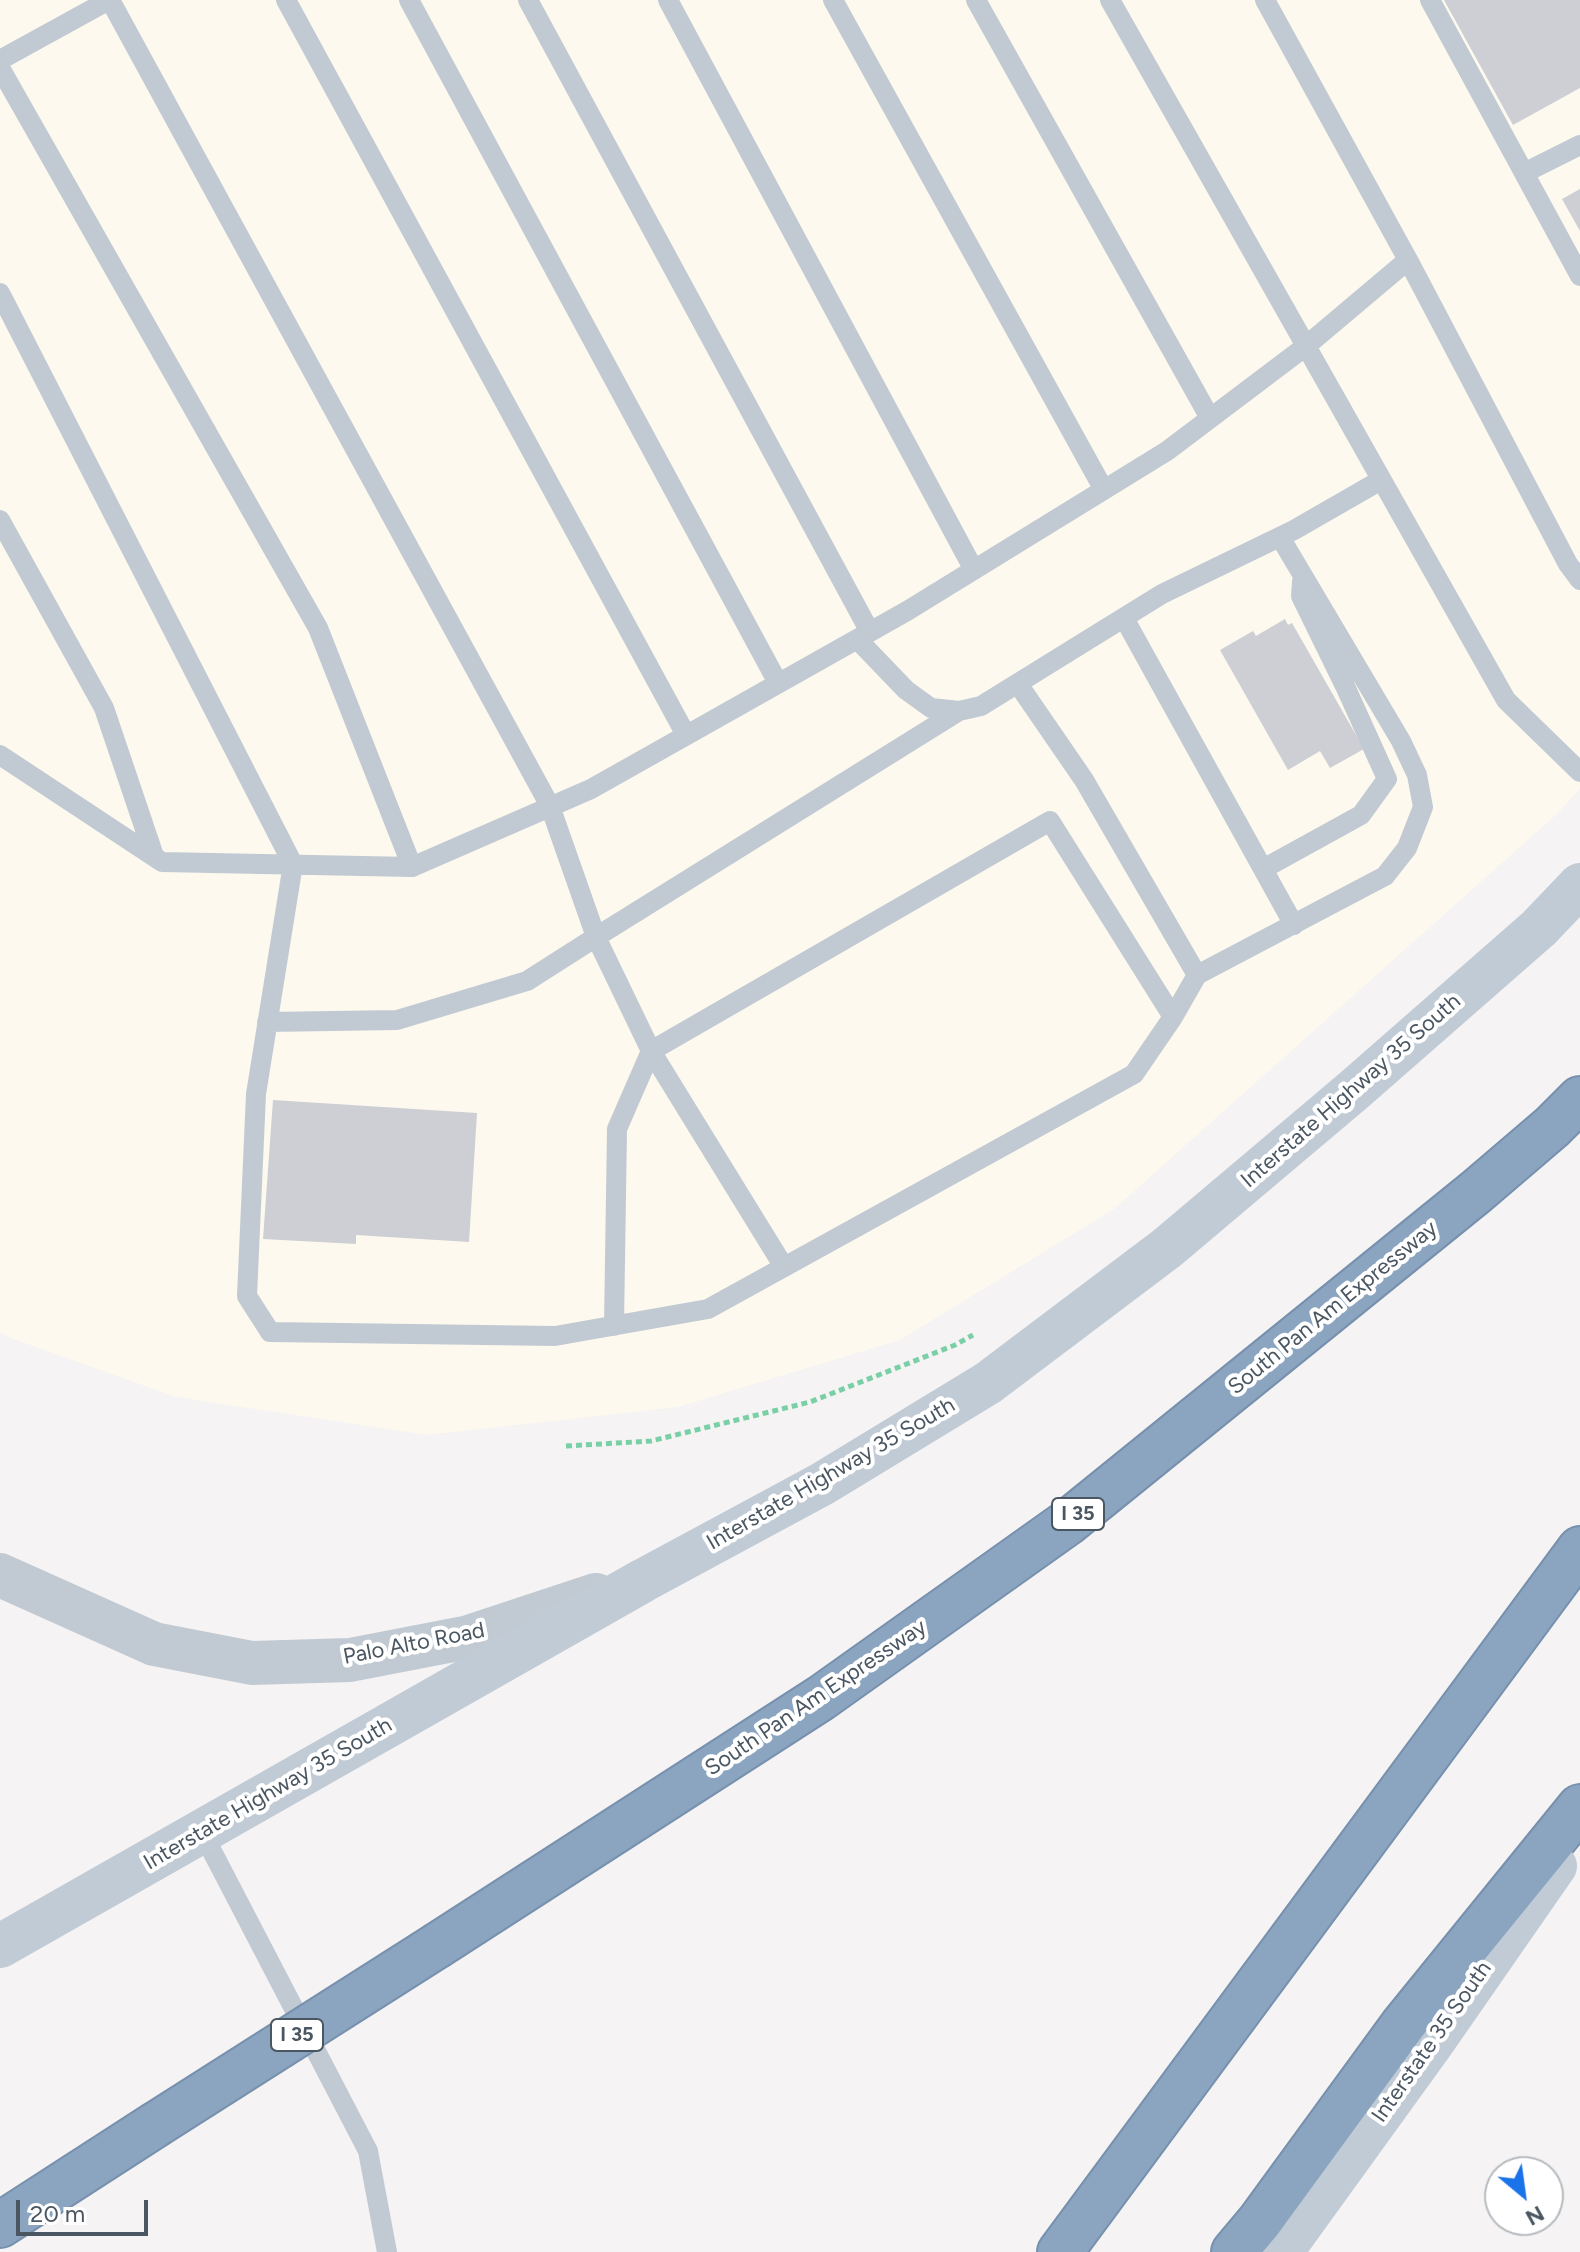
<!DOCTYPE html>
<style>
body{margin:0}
#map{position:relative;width:1580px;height:2252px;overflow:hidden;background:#f5f3f3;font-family:Figtree,sans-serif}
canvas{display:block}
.north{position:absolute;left:1484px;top:2156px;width:80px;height:80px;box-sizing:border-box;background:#fff;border:2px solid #b7bbc0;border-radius:50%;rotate:151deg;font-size:22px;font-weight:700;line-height:32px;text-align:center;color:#4a5661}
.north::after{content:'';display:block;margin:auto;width:28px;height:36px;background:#1a73e8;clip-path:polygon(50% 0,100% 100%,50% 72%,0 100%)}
.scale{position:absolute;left:16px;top:2200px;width:132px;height:36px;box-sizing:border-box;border:4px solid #4a5661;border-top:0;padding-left:10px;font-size:24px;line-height:28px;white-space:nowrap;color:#4a5661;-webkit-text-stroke:6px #fff;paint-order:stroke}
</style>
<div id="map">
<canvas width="1580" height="2252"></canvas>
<div class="north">N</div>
<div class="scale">20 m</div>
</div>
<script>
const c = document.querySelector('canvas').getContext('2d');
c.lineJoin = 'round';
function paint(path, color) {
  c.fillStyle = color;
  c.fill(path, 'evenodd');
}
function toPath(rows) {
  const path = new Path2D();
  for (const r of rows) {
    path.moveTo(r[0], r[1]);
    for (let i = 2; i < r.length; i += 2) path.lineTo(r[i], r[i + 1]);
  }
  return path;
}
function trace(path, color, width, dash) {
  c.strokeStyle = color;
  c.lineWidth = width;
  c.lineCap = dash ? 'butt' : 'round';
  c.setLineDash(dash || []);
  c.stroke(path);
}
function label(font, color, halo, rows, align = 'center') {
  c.font = font + ' Figtree,sans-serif';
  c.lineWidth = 8;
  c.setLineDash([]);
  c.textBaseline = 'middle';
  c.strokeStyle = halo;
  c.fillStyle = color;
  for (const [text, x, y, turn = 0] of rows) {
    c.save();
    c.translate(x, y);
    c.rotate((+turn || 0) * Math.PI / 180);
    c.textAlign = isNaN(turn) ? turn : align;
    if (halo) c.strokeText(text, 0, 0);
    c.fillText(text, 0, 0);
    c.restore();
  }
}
paint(toPath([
 [0,0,1580,0,1580,789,1558,813,1114,1209,900,1340,678,1407,427,1435,176,1397,8,1337,0,1332]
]), '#fdf9ef');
paint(toPath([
 [1444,0,1580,0,1580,88,1513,125],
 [1580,189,1580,231,1562,199],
 [1285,619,1288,625,1292,623,1364,749,1330,768,1320,751,1288,770,1220,650,1253,631,1256,636],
 [273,1100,477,1113,469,1242,356,1235,356,1244,263,1239]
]), '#cdcfd5');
const motorway = toPath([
 [438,1945,821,1698,1067,1523,1476,1192,1552,1127,1580,1099],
 [0,2225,155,2125],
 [1060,2252,1580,1549],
 [1234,2252,1260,2221,1403,2025,1580,1807]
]);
trace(motorway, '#7690ad', 48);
trace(toPath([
 [566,1446,651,1441,810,1402,955,1345,973,1335]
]), '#7ad0a6', 5, [6, 4]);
trace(toPath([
 [110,0,550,806,596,937,527,981,397,1020,267,1022],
 [286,0,686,735],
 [409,0,778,683],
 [528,0,870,632],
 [668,0,974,570],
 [833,0,1104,490],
 [976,0,1210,418],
 [1265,0,1408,260,1306,346,1506,700,1580,772],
 [1430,0,1580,276],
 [0,60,109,0],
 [0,68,318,628,412,867],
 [1524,173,1580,145],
 [1408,260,1568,564,1580,580],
 [0,293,293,864,256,1094,247,1296,270,1332,555,1336,708,1309,1134,1074,1173,1017,1197,975],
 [0,520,104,708,154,856],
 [1124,618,1294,925],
 [857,639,906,690,931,708,959,711,981,706,1162,594,1294,530,1381,480],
 [1018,684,1084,780,1197,975,1385,876,1407,848,1423,807,1417,775,1401,741,1280,537],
 [0,755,162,862,412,867,591,789,907,611,1167,451,1306,346,1110,0],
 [1263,869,1361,815,1387,779,1345,686,1301,596,1302,582],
 [784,1267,651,1051,1050,821,1173,1017],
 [614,1326,617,1129,651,1051,596,937,959,711],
 [202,1832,368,2151,387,2252]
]), '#c1cad2', 20);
trace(toPath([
 [0,1575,154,1644,252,1663,350,1660,469,1637,596,1595]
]), '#c1cad2', 44);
trace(toPath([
 [0,1946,644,1580,822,1484,988,1383,1167,1248,1354,1090,1539,928,1580,885],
 [1281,2252,1432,2043,1555,1866]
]), '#c1cbd6', 44);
trace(motorway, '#8ba5c1', 44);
const motorwayBridge = toPath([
 [155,2125,438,1945]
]);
trace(motorwayBridge, '#7690ad', 48, []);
trace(motorwayBridge, '#8ba5c1', 44);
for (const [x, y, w] of [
 [1078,1514,52],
 [297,2035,52]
]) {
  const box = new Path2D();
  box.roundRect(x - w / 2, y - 16, w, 32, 6);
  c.fillStyle = '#fff';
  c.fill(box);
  trace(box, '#4a5661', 2);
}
label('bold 20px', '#4a5661', null, [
 ["I 35",1078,1514],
 ["I 35",297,2035]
]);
label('22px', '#4a5661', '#fff', [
 ["Interstate Highway 35 South",1351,1091,-41],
 ["South Pan Am Expressway",1333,1308,-39],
 ["Interstate Highway 35 South",831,1474,-30],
 ["Palo Alto Road",414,1644,-11],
 ["South Pan Am Expressway",816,1698,-34],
 ["Interstate Highway 35 South",268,1794,-30],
 ["Interstate 35 South",1432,2042,-55]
]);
</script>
